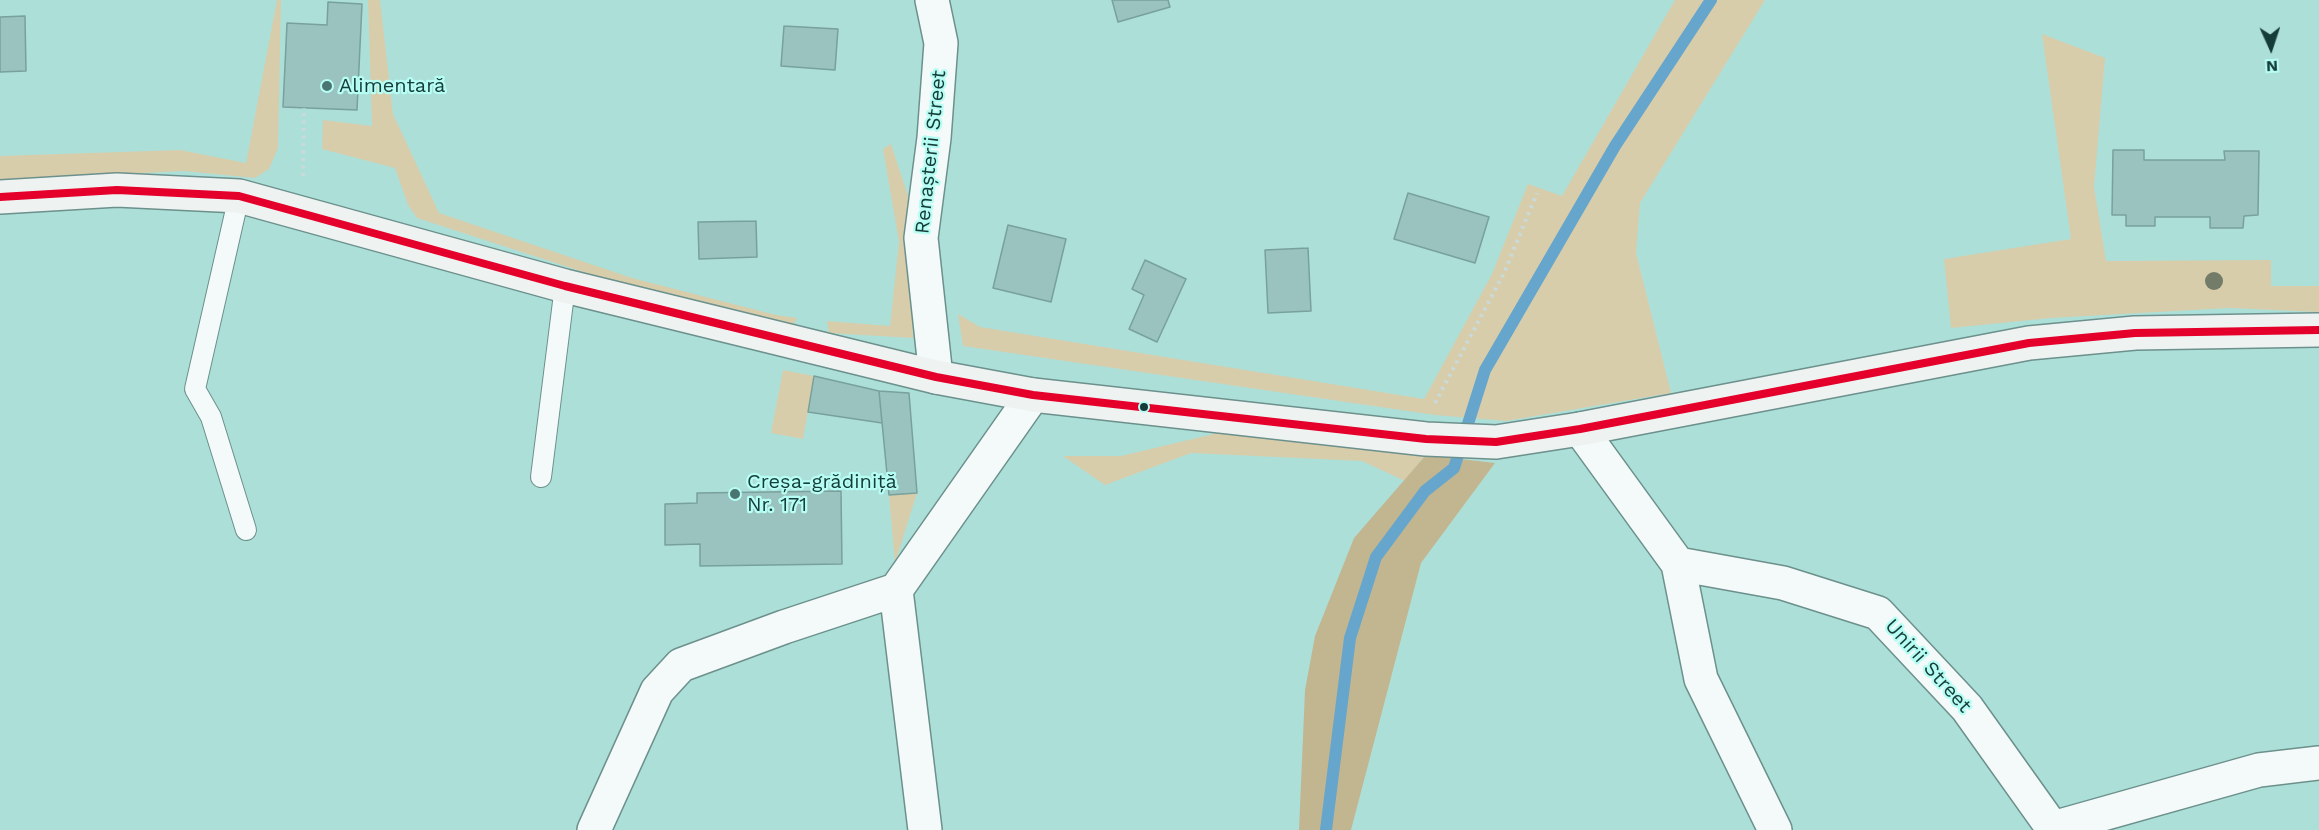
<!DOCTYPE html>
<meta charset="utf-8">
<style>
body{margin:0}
#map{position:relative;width:2319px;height:830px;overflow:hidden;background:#addfd9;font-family:"Work Sans",sans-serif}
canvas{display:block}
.north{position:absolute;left:2241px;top:18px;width:60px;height:60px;-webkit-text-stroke:4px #b6fdf3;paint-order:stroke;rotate:177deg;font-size:16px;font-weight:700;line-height:24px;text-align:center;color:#153c38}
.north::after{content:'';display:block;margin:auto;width:21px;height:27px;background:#153c38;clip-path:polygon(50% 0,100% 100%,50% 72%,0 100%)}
</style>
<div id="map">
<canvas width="2319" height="830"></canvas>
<div class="north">N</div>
</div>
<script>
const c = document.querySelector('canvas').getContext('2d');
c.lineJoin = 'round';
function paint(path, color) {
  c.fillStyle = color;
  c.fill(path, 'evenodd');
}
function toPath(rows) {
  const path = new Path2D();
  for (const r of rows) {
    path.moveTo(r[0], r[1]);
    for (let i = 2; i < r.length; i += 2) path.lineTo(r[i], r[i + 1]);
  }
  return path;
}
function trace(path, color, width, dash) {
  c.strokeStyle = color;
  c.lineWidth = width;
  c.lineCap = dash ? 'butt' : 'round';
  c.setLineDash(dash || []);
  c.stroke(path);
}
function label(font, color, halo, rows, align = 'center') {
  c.font = font + ' "Work Sans",sans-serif';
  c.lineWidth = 4.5;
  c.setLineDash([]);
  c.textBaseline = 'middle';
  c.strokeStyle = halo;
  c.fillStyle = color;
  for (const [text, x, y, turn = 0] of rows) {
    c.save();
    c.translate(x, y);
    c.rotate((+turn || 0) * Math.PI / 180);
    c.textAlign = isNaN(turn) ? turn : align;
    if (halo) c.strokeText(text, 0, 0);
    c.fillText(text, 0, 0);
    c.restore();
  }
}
paint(toPath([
 [277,0,281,0,278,148,269,169,255,178,184,171,0,180,0,156,180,150,246,163],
 [368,0,380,0,393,114,439,213,632,278,776,315,797,318,790,331,648,293,417,218,408,205,395,168,322,149,323,120,372,126],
 [1675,0,1765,0,1640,203,1636,253,1671,393,1506,421,1435,415,963,346,958,314,980,327,1424,399,1492,274,1528,184,1562,196],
 [2042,34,2105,58,2094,187,2106,261,2271,260,2271,286,2319,286,2319,312,2229,308,2051,318,1951,328,1944,259,2071,239],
 [891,144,908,196,913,338,829,333,827,321,890,326,899,242,883,149],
 [783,370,814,376,803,439,771,433],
 [1222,432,1426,455,1405,481,1362,461,1191,453,1105,485,1063,456,1121,456],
 [917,493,895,563,889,495]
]), '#d7cdab');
paint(toPath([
 [1426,455,1495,463,1421,563,1351,830,1299,830,1305,690,1315,636,1354,538]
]), '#c2b690');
trace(toPath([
 [1326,830,1350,638,1376,557,1425,491,1454,468,1485,370,1615,146,1711,0]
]), '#66a6cc', 12);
const building = toPath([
 [1112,0,1168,0,1170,7,1118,22,1112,0],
 [328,2,362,4,357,110,283,107,287,23,327,25,328,2],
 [25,16,26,71,0,72,0,17,25,16],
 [784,26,838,29,835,70,781,66,784,26],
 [2113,150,2144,150,2144,160,2225,160,2224,151,2259,151,2258,215,2244,216,2243,228,2210,228,2210,217,2155,217,2155,226,2126,226,2126,215,2112,215,2113,150],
 [1408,193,1489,217,1475,263,1394,239,1408,193],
 [756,221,757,257,699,259,698,222,756,221],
 [1008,225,1066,239,1051,302,993,288,1008,225],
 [1308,248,1311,311,1268,313,1265,250,1308,248],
 [1145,260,1186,279,1157,342,1129,329,1144,295,1132,289,1145,260],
 [814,376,879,391,882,423,808,412,814,376],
 [879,391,909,393,917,493,889,495,879,391],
 [841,491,842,564,700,566,700,544,665,545,665,504,697,503,697,493,841,491]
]);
paint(building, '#9ac2be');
trace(building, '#78a19c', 1.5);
const lane = toPath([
 [239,196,195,389,211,417,246,530],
 [541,477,565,286]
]);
const street = toPath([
 [932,0,941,43,934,138,921,238,936,377],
 [1580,429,1678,564,1783,583,1878,613,1967,708,2054,830],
 [1678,564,1701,679,1775,830],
 [2053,828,2259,770,2319,763],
 [594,830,657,691,681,665,784,627,896,590],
 [925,830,896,590,1033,395]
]);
const secondary = toPath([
 [0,197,117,190,239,196,565,286,936,377,1033,395,1426,439,1496,442,1580,429,2029,343,2135,333,2319,330]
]);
trace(lane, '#6c908c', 22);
trace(street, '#6c908c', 36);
trace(secondary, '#6c908c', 36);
trace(toPath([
 [303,176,304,108],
 [1435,403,1504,273,1537,193]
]), '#c9dad8', 4, [3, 4.5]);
trace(lane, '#f3faf9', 20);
trace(street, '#f3faf9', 33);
trace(secondary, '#eef3f2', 33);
trace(toPath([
 [0,197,117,190,239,196,565,286,936,377,1033,395,1426,439,1496,442,1580,429,2029,343,2135,333,2319,330]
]), '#e4002b', 8);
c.fillStyle = '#737b69';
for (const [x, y] of [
 [2214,281]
]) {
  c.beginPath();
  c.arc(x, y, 9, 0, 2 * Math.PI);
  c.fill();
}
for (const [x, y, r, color] of [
 [327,86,6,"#4a7570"],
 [1144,407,5,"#153c38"],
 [735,494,6,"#4a7570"]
]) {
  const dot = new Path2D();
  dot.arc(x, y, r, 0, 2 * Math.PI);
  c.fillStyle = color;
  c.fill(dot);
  trace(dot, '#b6fdf3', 2);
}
label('20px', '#153c38', '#b6fdf3', [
 ["Alimentară",339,86],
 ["Creșa-grădiniță",747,482],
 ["Nr. 171",747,505]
], 'left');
label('20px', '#153c38', '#b6fdf3', [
 ["Renașterii Street",931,152,-84],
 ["Unirii Street",1928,666,48]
]);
</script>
